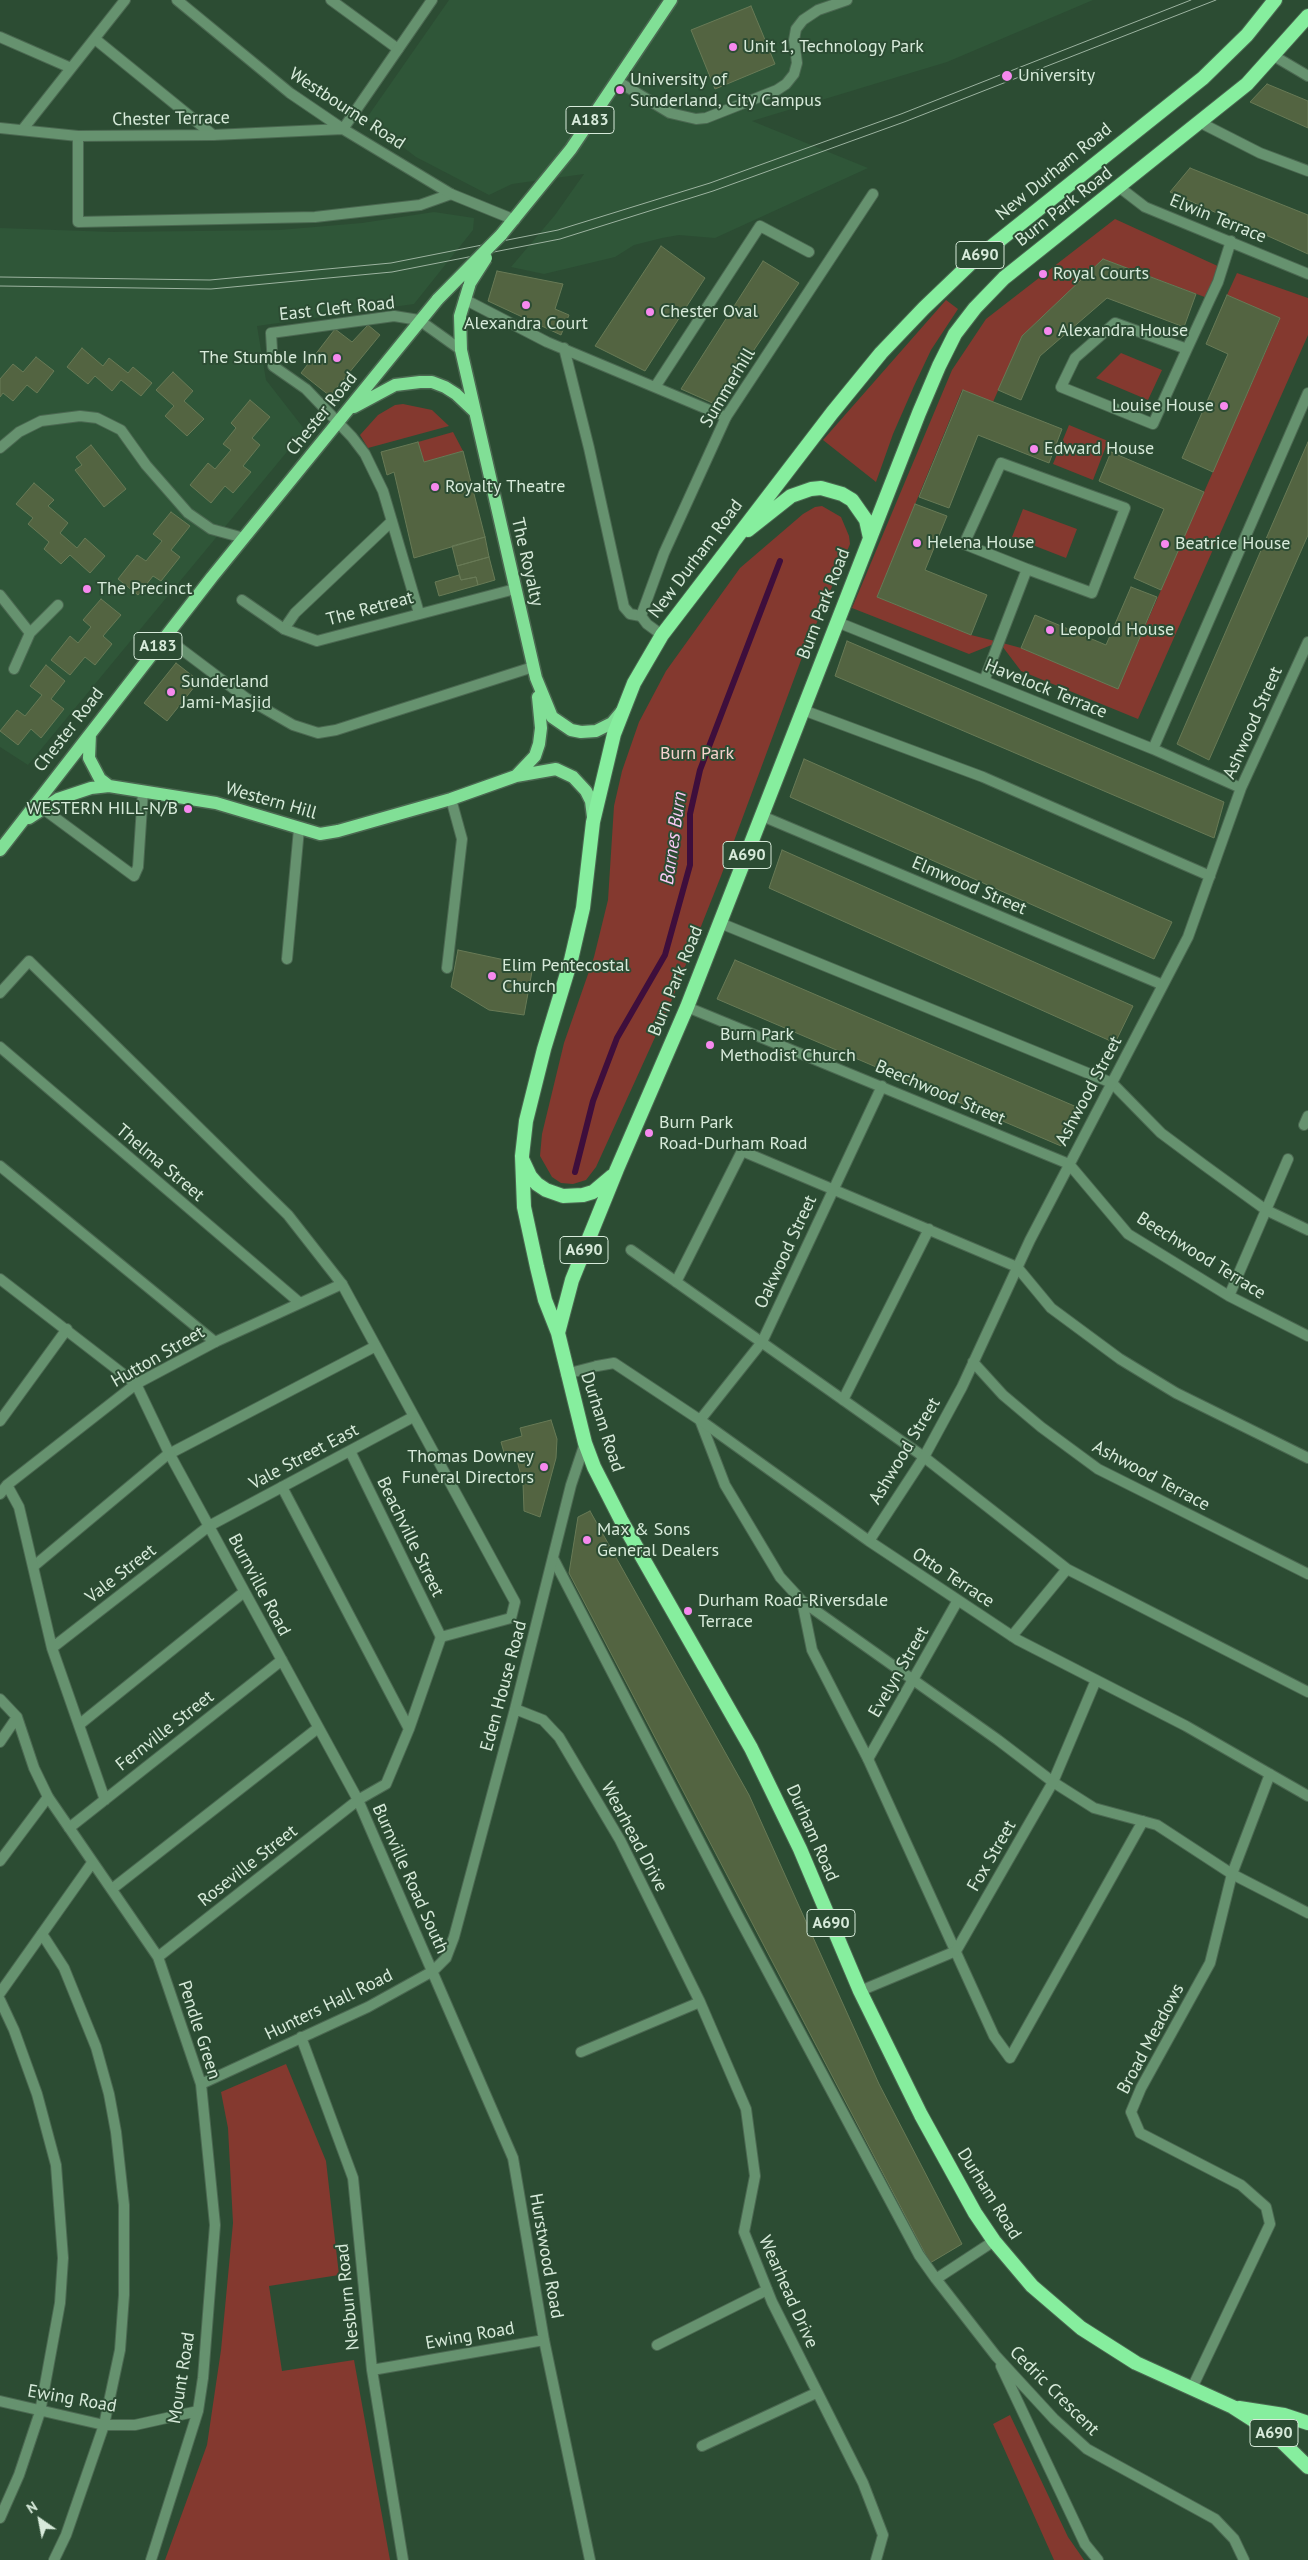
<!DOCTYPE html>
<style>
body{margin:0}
#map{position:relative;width:1308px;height:2560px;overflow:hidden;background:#2c4c33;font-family:"PT Sans",sans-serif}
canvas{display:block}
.north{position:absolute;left:15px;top:2495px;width:50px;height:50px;-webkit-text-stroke:4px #2c4c33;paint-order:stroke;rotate:327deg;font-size:14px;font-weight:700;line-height:20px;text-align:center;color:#d7eada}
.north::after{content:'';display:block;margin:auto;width:18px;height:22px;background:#d7eada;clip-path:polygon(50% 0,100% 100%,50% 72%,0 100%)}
</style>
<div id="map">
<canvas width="1308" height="2560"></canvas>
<div class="north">N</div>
</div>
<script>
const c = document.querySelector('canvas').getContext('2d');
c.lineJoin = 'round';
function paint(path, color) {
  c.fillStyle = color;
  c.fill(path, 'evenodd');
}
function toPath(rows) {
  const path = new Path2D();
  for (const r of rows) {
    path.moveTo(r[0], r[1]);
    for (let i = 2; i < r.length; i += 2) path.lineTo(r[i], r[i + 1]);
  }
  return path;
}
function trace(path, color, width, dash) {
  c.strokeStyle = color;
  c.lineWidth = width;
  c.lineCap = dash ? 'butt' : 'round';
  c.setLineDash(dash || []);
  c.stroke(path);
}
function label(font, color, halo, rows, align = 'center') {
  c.font = font + ' "PT Sans",sans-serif';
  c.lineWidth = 4;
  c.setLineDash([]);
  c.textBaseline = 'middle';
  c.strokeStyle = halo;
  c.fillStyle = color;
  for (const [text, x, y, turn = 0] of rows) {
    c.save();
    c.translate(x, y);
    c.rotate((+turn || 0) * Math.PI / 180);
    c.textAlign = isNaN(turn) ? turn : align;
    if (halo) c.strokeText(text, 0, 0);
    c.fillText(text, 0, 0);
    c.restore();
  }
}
paint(toPath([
 [449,0,1093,0,947,62,752,121,868,168,715,238,679,235,662,238,634,245,615,257,544,274,511,267,555,215,584,174,512,184,489,195,416,157,366,119],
 [434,212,474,218,473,230,414,304,257,326,266,380,305,430,28,765,0,747,0,228,112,232,279,230,362,223]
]), '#2f5638');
paint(toPath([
 [1115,219,1222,268,1210,299,1103,259,1022,336,993,402,962,390,877,597,971,635,999,642,1021,648,1118,688,1280,319,1227,295,1237,273,1308,298,1308,335,1138,719,1021,671,999,642,969,654,852,608,952,370,986,319],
 [946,300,958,309,931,350,914,386,893,434,876,482,823,440],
 [1121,353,1162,370,1148,400,1096,378],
 [403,404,432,410,449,426,368,448,360,435,378,415,395,405],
 [1069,425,1108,441,1093,480,1053,464],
 [453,432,463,451,424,462,418,442],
 [822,506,841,517,849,536,850,544,801,660,721,876,671,1002,596,1167,586,1180,573,1184,561,1183,552,1177,540,1156,542,1134,564,1043,594,957,608,900,614,806,622,771,639,722,666,671,740,568,803,514,815,507],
 [1023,509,1077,529,1066,558,1012,537],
 [286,2064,326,2161,339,2275,269,2286,282,2371,354,2360,390,2560,165,2560,207,2445,221,2350,233,2223,228,2128,221,2092],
 [1010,2415,1068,2537,1084,2560,1054,2560,993,2424]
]), '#84392f');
trace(toPath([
 [575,1172,593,1101,617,1038,665,955,690,865,690,814,700,770,780,561]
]), '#3e0e3c', 6);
const building = toPath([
 [751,6,775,64,715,89,691,30,751,6],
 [1267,84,1308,101,1308,128,1250,102,1267,84],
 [1190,168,1308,215,1308,254,1170,192,1190,168],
 [661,246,705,278,645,371,595,346,661,246],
 [1103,259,1196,294,1184,327,1107,298,1040,356,1021,400,998,390,1022,336,1103,259],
 [763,261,799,283,717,405,681,389,763,261],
 [497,271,563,284,555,309,569,315,561,335,488,301,497,271],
 [1227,295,1280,318,1213,472,1182,458,1228,354,1206,344,1227,295],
 [368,325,380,335,330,396,301,373,335,329,352,342,368,325],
 [82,348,103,366,109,358,128,373,133,367,152,383,141,396,121,380,112,391,95,376,88,384,67,367,82,348],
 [36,357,54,371,37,393,27,385,13,401,3,393,0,397,0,379,13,364,23,372,36,357],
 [173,372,193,391,184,401,204,419,187,436,165,416,174,406,156,390,173,372],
 [963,390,1062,429,1049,463,978,435,949,508,919,497,963,390],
 [250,400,270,417,252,438,260,445,243,466,251,472,233,493,225,486,211,503,190,485,208,463,215,469,231,450,223,444,236,428,231,423,250,400],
 [418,442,424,462,463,451,485,537,414,558,394,472,387,475,381,452,418,442],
 [1308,442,1308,535,1209,760,1177,744,1308,442],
 [91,445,126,489,104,507,75,470,82,465,76,457,91,445],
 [1111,452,1204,492,1161,590,1134,578,1164,509,1099,481,1111,452],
 [34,483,54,500,48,506,68,523,60,533,77,548,85,538,105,556,90,573,70,555,61,564,44,549,49,542,28,524,33,518,16,504,34,483],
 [915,504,947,516,925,570,987,595,971,635,877,597,915,504],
 [171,512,190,526,171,550,180,557,161,581,153,576,138,595,118,579,137,555,146,561,162,541,153,534,171,512],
 [485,537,489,557,457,566,452,546,485,537],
 [489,557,495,580,478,585,476,577,461,580,457,566,489,557],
 [459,575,461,580,476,577,478,585,439,596,435,582,459,575],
 [1131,587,1157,597,1118,689,1021,648,1035,615,1106,645,1131,587],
 [101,599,121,615,103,636,112,644,95,665,85,657,70,675,51,660,70,636,78,643,91,627,83,620,101,599],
 [847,641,1224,802,1214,838,835,676,847,641],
 [176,663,199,681,167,721,144,703,176,663],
 [46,665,65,681,51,699,64,709,41,738,31,729,18,745,0,731,17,710,25,716,42,695,30,686,46,665],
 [804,759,1172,922,1154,959,790,797,804,759],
 [782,850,1133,1006,1115,1043,769,888,782,850],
 [458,950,533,966,524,1015,489,1010,451,987,458,950],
 [735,960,1079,1108,1061,1146,717,999,735,960],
 [551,1420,557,1439,556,1458,540,1517,524,1511,523,1483,515,1453,505,1456,501,1442,522,1436,520,1428,551,1420],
 [590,1511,749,1795,879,2084,962,2244,930,2263,569,1573,578,1517,590,1511]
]);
paint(building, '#536441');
trace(building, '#687a56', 1);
const service = toPath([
 [331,0,398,49],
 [0,37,71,68],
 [95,39,213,135],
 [617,81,670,113,696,119,706,118,777,90,786,84,794,74,797,63,794,40,796,29,803,20,818,10,847,0],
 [1201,123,1260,153,1308,171],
 [23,129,125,0],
 [78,136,78,222,315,217,420,205,451,194],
 [464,299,547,342,726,417],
 [564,348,589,448,624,607,630,614,641,616],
 [655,387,760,226,809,252],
 [0,448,19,432,41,421,80,416,97,418,121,430,146,465,188,513,211,529,244,538],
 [0,595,30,633],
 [419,613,383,491,365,454,352,437,306,389,273,366,271,333,394,316,419,320],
 [284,629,295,613,392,521],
 [165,637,246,698,293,725,318,733,336,730,533,667],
 [14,669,30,633,58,605],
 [803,710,983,777,1210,876],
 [42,808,134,876,138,867,143,791],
 [720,923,1112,1083,1161,1133,1204,1165,1266,1210,1308,1230],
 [287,959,299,829],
 [447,968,462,839,451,799],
 [0,993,29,961,288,1215,342,1284,515,1602,511,1618],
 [0,1166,215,1342],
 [631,1250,924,1457,1067,1569,1308,1692],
 [676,1282,742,1151,1017,1267,1051,1308,1120,1359,1176,1393,1308,1458],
 [843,1400,929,1229],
 [700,1420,725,1485,780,1577,802,1601,998,1740,1053,1782,1094,1808,1157,1825,1232,1874,1308,1913],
 [282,1487,409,1729],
 [553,1558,736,1912,919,2255,936,2279],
 [34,1566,167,1455,374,1347],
 [802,1601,812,1650,868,1759,994,2036,1010,2058,1143,1821],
 [1012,1636,1067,1569],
 [80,1724,244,1592],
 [358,1800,386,1784,409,1729,441,1637],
 [0,1861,48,1797],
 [112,1889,318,1728],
 [42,1934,64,1968,96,2047,109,2094,116,2132,124,2205,124,2295,120,2350,104,2425,66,2535,54,2560],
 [994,2241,936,2279,996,2356,1054,2419,1087,2449,1215,2519,1234,2539,1244,2560],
 [657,2345,767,2290],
 [1001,2366,1085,2544,1098,2560]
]);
const pedestrian = toPath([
 [566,1374,597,1366]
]);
const minor = toPath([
 [177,0,290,93,343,129,451,194,515,220],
 [1274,56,1308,76],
 [0,128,78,136,213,135,343,129,432,0],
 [1119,187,1145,207,1308,274],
 [419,320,461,350],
 [1187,349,1115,323,1075,358,1061,387,1153,424,1187,349,1210,299,1218,282,1231,241],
 [242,600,284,629,317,641,515,589],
 [837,622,1153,749,1241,788],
 [662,635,647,624,641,616,664,553,726,417,873,194],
 [984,681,1027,569,1092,593,1125,508,1001,463,964,544,1027,569],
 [1153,749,1308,393],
 [762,816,1163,985],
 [687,1007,1069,1164,1128,1234,1229,1296,1308,1336],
 [0,1047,300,1303],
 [1304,1125,1308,1116],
 [0,1279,136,1384,169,1453,358,1800,513,2158,544,2340,590,2560],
 [1229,1296,1288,1159],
 [973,1362,1003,1395,1041,1427,1098,1469,1308,1574],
 [597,1366,614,1363,700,1420,869,1541,1018,1640,1186,1726,1308,1796],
 [700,1420,762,1342,882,1086],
 [0,1421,67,1329],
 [350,1451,441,1637,511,1618],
 [7,1485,19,1507,52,1648,105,1800],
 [0,1494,7,1485,136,1384,215,1342,342,1284],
 [869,1541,924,1457,962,1387,1030,1240,1188,937,1241,788,1308,642],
 [52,1648,209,1526,413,1417],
 [0,1699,17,1717,34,1768,48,1797,158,1957,201,2084,215,2225,203,2378,198,2411,151,2560],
 [515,1709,543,1720,559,1737,620,1840,700,2002,746,2109,755,2176,744,2232,772,2302,863,2483,883,2535,876,2560],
 [0,1742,17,1717],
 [868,1759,958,1600],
 [69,1828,282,1660],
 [158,1957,358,1800],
 [860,1991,956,1951,1053,1782,1096,1680],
 [0,1993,92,1863],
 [0,2000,14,2030,37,2094,56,2165,63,2258,60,2303,40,2412,19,2475,0,2518],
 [301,2037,353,2178,372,2370,403,2560],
 [581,2052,700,2002],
 [201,2084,368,2007,433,1971,446,1958,454,1937,515,1709,571,1485,585,1443],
 [372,2370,544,2340],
 [1192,2388,1270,2224,1266,2207,1241,2185,1140,2133,1131,2112,1141,2088,1210,1963,1232,1874,1270,1774],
 [0,2401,104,2425,135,2425,198,2411],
 [702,2446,816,2393]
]);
const primary = toPath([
 [501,235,571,149,671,0],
 [470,283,460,316,461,350,536,678,552,717,571,730,581,732,596,731,612,723,622,711],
 [354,407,395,385,420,382,432,382,445,387,456,394,474,411],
 [90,734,89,758,100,779,109,786],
 [516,776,535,756,539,744,541,728,538,697],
 [29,818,58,799,91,788,109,786,216,803,320,834,338,831,451,799,516,776,556,769,573,777,586,791,591,801,593,817],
 [0,850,212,577,438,299]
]);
const trunk = toPath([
 [1275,0,1247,35,1203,78,971,263,924,308,881,353,832,413,662,635,634,683,614,734,593,822,583,908,571,960,544,1049,526,1121,522,1156,524,1207,537,1267,545,1300,558,1333,585,1443,594,1467,621,1520,751,1748,800,1849,860,1991,921,2115,975,2213,994,2241,1032,2286,1081,2328,1136,2363,1233,2407,1272,2432,1308,2467],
 [748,530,791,496,811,489,821,488,842,494,852,500,866,520,870,538],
 [523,1161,530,1176,537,1184,546,1190,563,1196,583,1195,593,1192,612,1176],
 [558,1333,572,1280,617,1169,687,1007,919,413,939,366,955,334,975,308,1004,278,1247,84,1308,16],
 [1239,2408,1284,2415,1308,2423]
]);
trace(service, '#4b6851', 12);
trace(pedestrian, '#4b6851', 12);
trace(minor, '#4b6851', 12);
trace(primary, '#4b6851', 15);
trace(trunk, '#4b6851', 16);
trace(service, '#66926f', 10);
trace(pedestrian, '#66926f', 10);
trace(minor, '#66926f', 10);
trace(primary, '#81df96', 12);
trace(trunk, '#86ee9e', 14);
trace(toPath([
 [0,277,210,280,391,263,558,230,710,183,901,114,1191,0],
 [0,286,211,289,392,272,560,239,713,191,904,122,1216,0]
]), '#9cb3a0', 1);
const primaryBridge = toPath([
 [470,283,486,258],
 [438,299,501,235]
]);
trace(primaryBridge, '#4b6851', 15, []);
trace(primaryBridge, '#81df96', 12);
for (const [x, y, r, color] of [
 [733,47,5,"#f689ee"],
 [1007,76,6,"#f689ee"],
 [620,90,5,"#f689ee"],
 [1043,274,5,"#f689ee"],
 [526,305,5,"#f689ee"],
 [650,312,5,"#f689ee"],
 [1048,331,5,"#f689ee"],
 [337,358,5,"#f689ee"],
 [1224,406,5,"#f689ee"],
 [1034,449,5,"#f689ee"],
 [435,487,5,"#f689ee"],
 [917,543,5,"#f689ee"],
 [1165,544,5,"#f689ee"],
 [87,589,5,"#f689ee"],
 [1050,630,5,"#f689ee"],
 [171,692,5,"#f689ee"],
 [188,809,5,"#f689ee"],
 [492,976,5,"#f689ee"],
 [710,1045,5,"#f689ee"],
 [649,1133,5,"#f689ee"],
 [544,1467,5,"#f689ee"],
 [587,1540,5,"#f689ee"],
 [688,1611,5,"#f689ee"]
]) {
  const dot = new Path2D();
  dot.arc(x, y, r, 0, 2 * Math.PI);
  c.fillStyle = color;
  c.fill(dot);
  trace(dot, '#2c4c33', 2);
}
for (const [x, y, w] of [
 [590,120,48],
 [980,255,48],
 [158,646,48],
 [747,855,48],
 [584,1250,48],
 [831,1923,48],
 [1274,2433,48]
]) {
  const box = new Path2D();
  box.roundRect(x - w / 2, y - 13.5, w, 27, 4);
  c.fillStyle = '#2c4c33';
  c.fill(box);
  trace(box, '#d7eada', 1);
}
label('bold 16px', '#d7eada', null, [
 ["A183",590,120],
 ["A690",980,255],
 ["A183",158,646],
 ["A690",747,855],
 ["A690",584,1250],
 ["A690",831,1923],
 ["A690",1274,2433]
]);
label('18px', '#d7eada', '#2c4c33', [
 ["Unit 1, Technology Park",743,47],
 ["University",1018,76],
 ["University of",630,80],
 ["Sunderland, City Campus",630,101],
 ["Royal Courts",1053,274],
 ["Chester Oval",660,312],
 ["Alexandra Court",526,324,"center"],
 ["Alexandra House",1058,331],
 ["The Stumble Inn",327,358,"right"],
 ["Louise House",1214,406,"right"],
 ["Edward House",1044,449],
 ["Royalty Theatre",445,487],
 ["Helena House",927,543],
 ["Beatrice House",1175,544],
 ["The Precinct",97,589],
 ["Leopold House",1060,630],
 ["Sunderland",181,682],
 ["Jami-Masjid",181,703],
 ["WESTERN HILL-N/B",178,809,"right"],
 ["Elim Pentecostal",502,966],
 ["Church",502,987],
 ["Burn Park",720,1035],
 ["Methodist Church",720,1056],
 ["Burn Park",659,1123],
 ["Road-Durham Road",659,1144],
 ["Thomas Downey",534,1457,"right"],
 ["Funeral Directors",534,1478,"right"],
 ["Max & Sons",597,1530],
 ["General Dealers",597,1551],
 ["Durham Road-Riversdale",698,1601],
 ["Terrace",698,1622]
], 'left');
label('18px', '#d7eada', '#2c4c33', [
 ["Westbourne Road",347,109,33],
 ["Chester Terrace",171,119,-1],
 ["New Durham Road",1054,172,-39],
 ["Burn Park Road",1064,207,-38],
 ["Elwin Terrace",1218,219,22],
 ["East Cleft Road",337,309,-6],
 ["Summerhill",728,388,-59],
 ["Chester Road",322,414,-51],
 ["New Durham Road",696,559,-53],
 ["The Royalty",527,562,77],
 ["Burn Park Road",824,604,-69],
 ["The Retreat",370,609,-15],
 ["Havelock Terrace",1046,689,22],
 ["Ashwood Street",1253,723,-66],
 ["Chester Road",69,730,-52],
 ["Western Hill",271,801,16],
 ["Elmwood Street",969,886,23],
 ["Burn Park Road",676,981,-68],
 ["Ashwood Street",1089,1091,-62],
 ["Beechwood Street",940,1093,23],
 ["Thelma Street",160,1163,40],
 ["Oakwood Street",786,1252,-65],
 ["Beechwood Terrace",1201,1256,32],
 ["Hutton Street",158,1357,-30],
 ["Durham Road",602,1422,72],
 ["Ashwood Street",905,1451,-59],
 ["Vale Street East",304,1457,-28],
 ["Ashwood Terrace",1151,1476,28],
 ["Beachville Street",410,1537,64],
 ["Vale Street",121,1574,-38],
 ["Otto Terrace",953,1578,33],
 ["Burnville Road",259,1585,62],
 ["Evelyn Street",899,1672,-60],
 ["Eden House Road",504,1686,-75],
 ["Fernville Street",165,1731,-38],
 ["Durham Road",812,1833,66],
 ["Wearhead Drive",634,1837,62],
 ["Fox Street",992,1856,-60],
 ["Roseville Street",248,1866,-38],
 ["Burnville Road South",410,1879,66],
 ["Hunters Hall Road",329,2005,-26],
 ["Pendle Green",199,2030,72],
 ["Broad Meadows",1151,2039,-62],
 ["Durham Road",989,2194,58],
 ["Hurstwood Road",546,2256,80],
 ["Wearhead Drive",788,2292,66],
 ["Nesburn Road",348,2297,-96],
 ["Ewing Road",470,2336,-10],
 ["Mount Road",182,2378,-81],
 ["Cedric Crescent",1054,2391,45],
 ["Ewing Road",72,2399,10]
]);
label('18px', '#f5d3cd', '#2c4c33', [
 ["Burn Park",697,754]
]);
label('italic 19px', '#f9caf4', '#2c4c33', [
 ["Barnes Burn",674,838,-82]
]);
</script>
